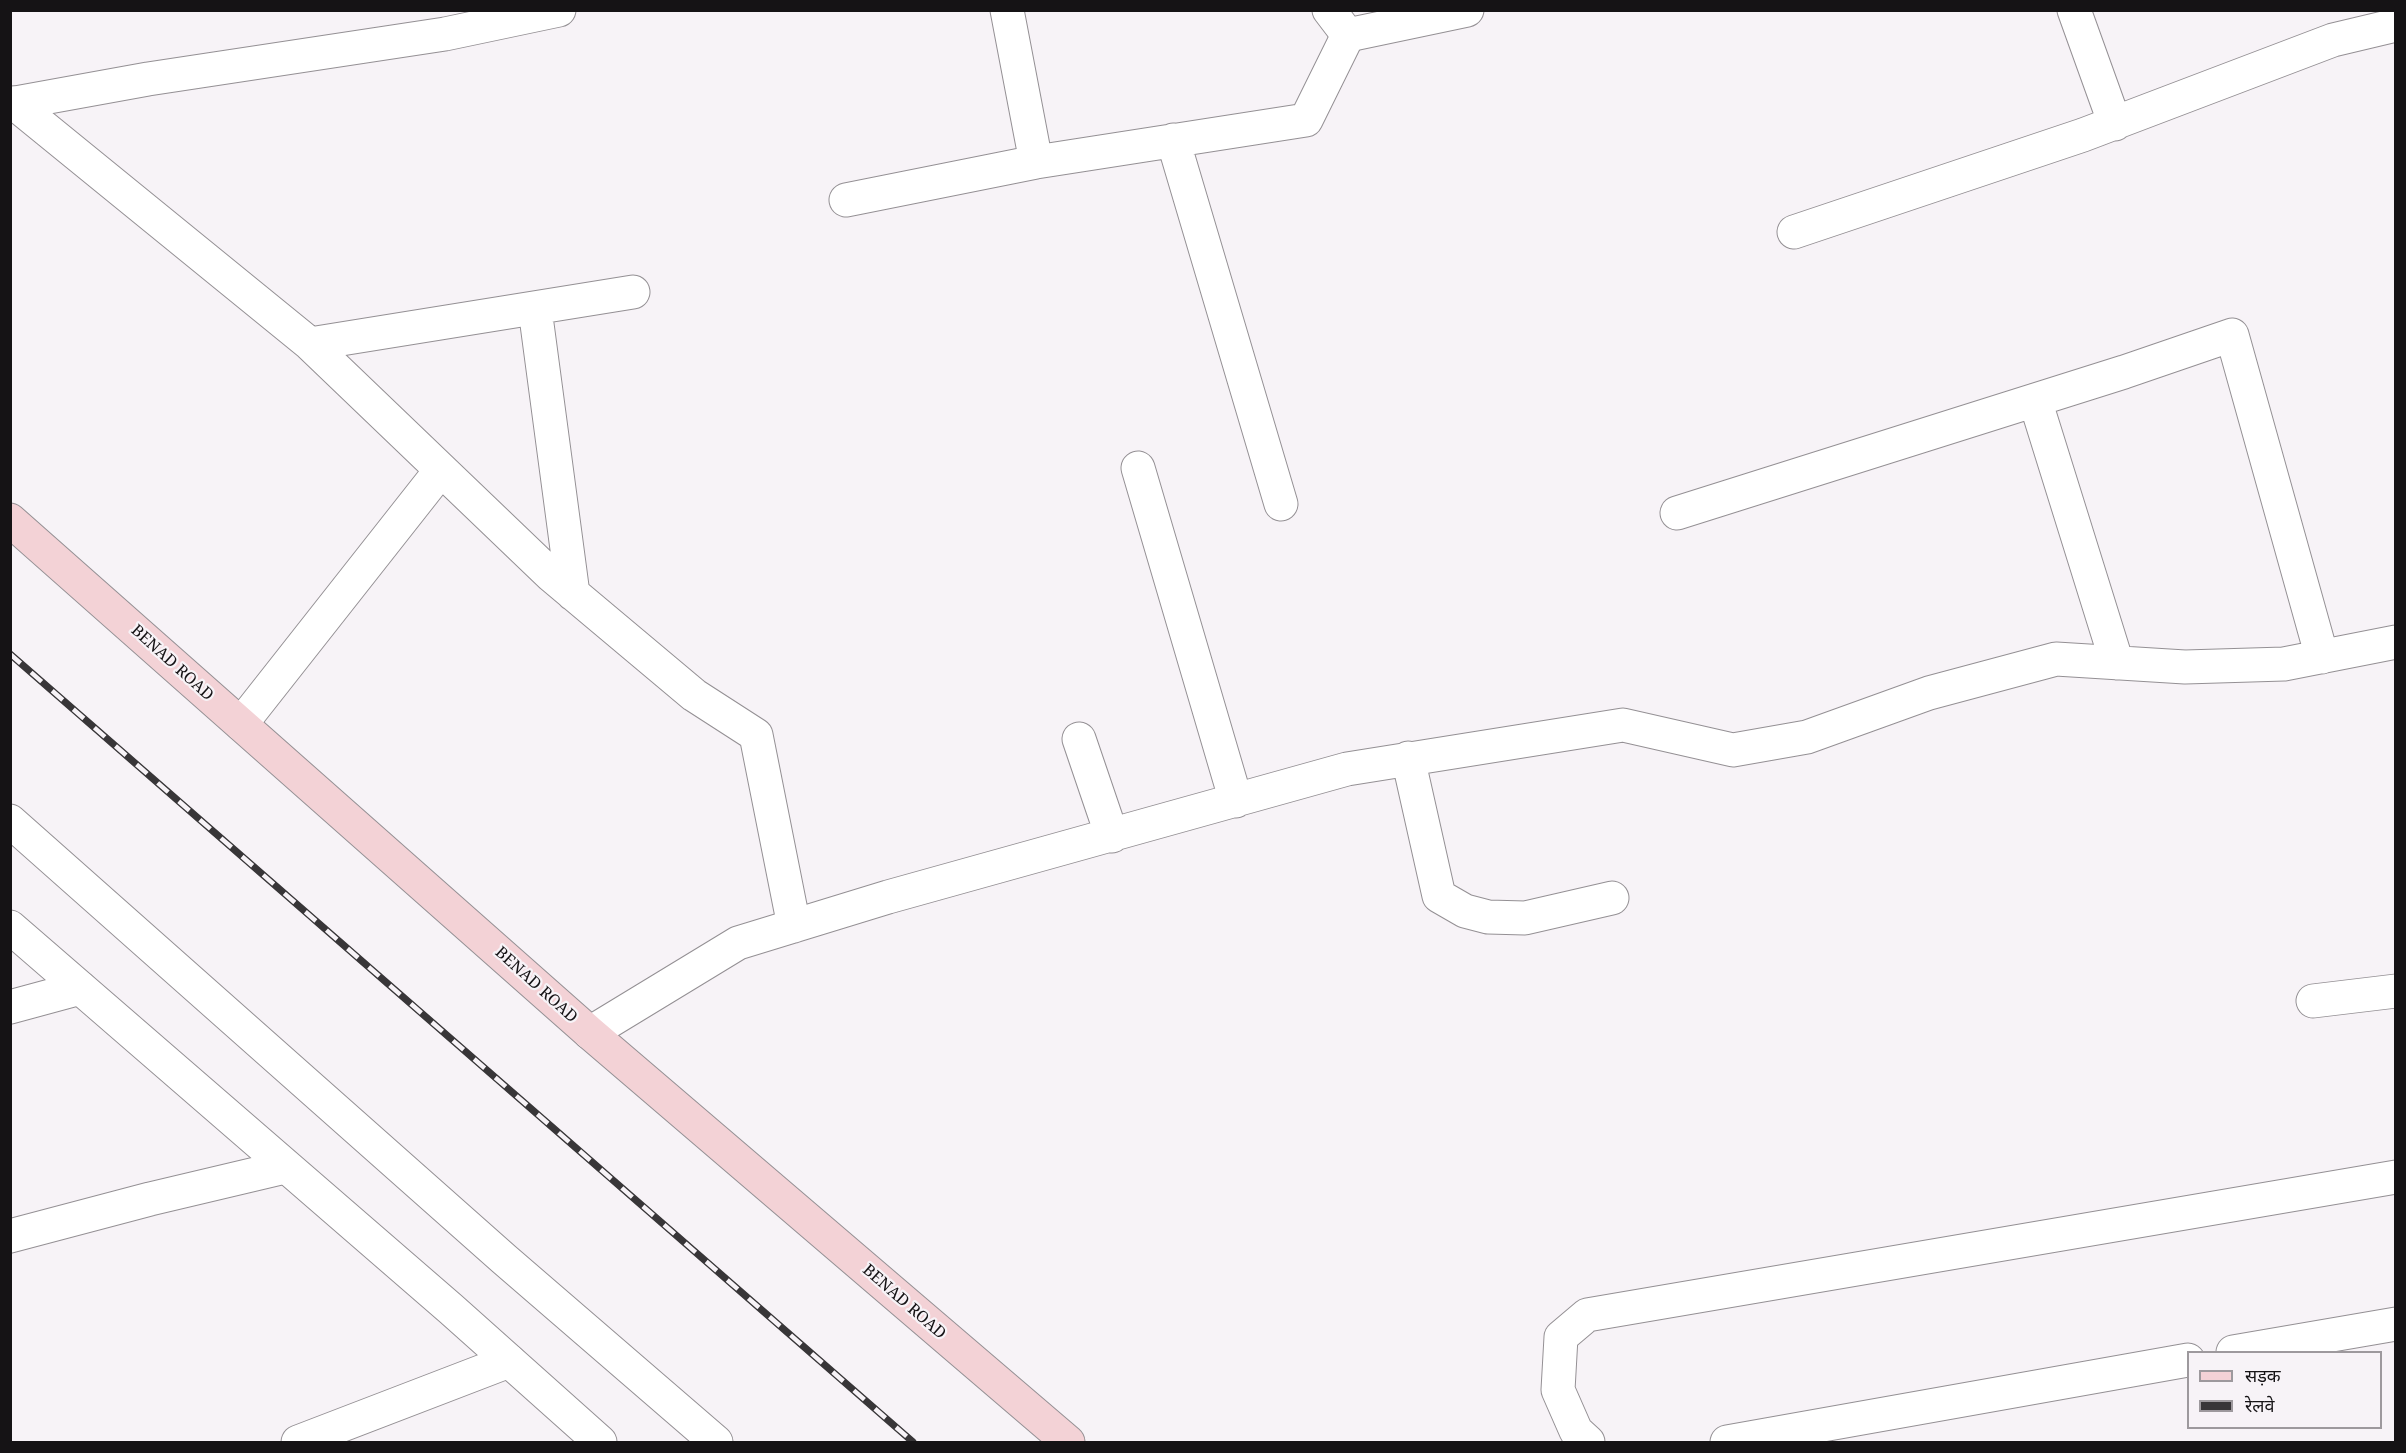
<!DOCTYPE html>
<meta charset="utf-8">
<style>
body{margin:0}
#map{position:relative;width:2406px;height:1453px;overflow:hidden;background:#f7f3f7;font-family:"Noto Serif","Noto Sans Devanagari",serif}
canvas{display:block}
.frame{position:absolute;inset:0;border:12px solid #151315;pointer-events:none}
.legend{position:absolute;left:2187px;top:1351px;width:195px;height:78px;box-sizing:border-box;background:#f7f3f7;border:2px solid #9d999d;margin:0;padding:8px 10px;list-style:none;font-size:18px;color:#151315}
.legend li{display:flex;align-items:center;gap:12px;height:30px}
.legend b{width:30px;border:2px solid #9d999d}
</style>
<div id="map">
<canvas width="2406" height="1453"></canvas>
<div class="frame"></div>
<ul class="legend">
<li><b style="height:8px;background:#f3d2d6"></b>सड़क</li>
<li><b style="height:8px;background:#383638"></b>रेलवे</li>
</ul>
</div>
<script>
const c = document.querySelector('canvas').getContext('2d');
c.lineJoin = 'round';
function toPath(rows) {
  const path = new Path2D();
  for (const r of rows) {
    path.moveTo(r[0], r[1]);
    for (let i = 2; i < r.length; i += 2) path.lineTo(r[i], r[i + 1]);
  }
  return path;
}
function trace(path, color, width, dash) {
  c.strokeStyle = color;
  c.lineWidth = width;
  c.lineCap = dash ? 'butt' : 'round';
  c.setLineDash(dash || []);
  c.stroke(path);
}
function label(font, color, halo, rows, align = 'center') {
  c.font = font + ' "Noto Serif",serif';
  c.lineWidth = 4.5;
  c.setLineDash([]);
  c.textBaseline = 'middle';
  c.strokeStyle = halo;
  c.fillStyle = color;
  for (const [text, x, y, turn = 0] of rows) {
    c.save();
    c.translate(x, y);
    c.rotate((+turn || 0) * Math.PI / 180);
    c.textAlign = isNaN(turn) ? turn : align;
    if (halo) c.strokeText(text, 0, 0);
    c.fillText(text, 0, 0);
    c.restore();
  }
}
const minor = toPath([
 [1007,10,1036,162,1306,120,1348,35],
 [2074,10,2115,124],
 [14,103,310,344,633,292],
 [1173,140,1281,504],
 [846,200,1036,162],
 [1794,232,2083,135,2333,40,2396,25],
 [535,309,573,594],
 [310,344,551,575,694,695,756,735,794,926],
 [2035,400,2117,663],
 [1138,468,1236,801],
 [1677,513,2124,372,2232,335,2322,657],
 [241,724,441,470],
 [1079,739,1112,836],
 [1408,758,1439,896,1465,911,1488,917,1525,918,1612,898],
 [2313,1001,2396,991],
 [10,1007,80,988],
 [590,1033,738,943,888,897,1347,769,1623,725,1733,750,1807,737,1929,693,2056,659,2185,667,2284,664,2396,642],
 [10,1236,150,1199,285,1167],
 [2233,1352,2396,1324],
 [298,1442,509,1361],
 [1588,1442,1576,1431,1558,1390,1561,1337,1587,1315,2396,1177],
 [1727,1442,2188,1360]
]);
const tertiary = toPath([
 [1329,10,1348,35,1467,10],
 [10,104,148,79,445,34,559,10],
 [10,821,504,1259,716,1442],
 [10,927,451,1309,600,1442]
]);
const secondary = toPath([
 [10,520,590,1033,1068,1442]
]);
trace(minor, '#949094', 35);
trace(tertiary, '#949094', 35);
trace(secondary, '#949094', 35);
trace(minor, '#fff', 33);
trace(tertiary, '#fff', 33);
trace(secondary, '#f3d2d6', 33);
const rail = toPath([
 [10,654,913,1442]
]);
trace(rail, '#383638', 7);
trace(rail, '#f7f3f7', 4.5, [14]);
label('16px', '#151315', '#f7f3f7', [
 ["BENAD ROAD",172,663,42],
 ["BENAD ROAD",536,985,42],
 ["BENAD ROAD",904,1302,41]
]);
</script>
